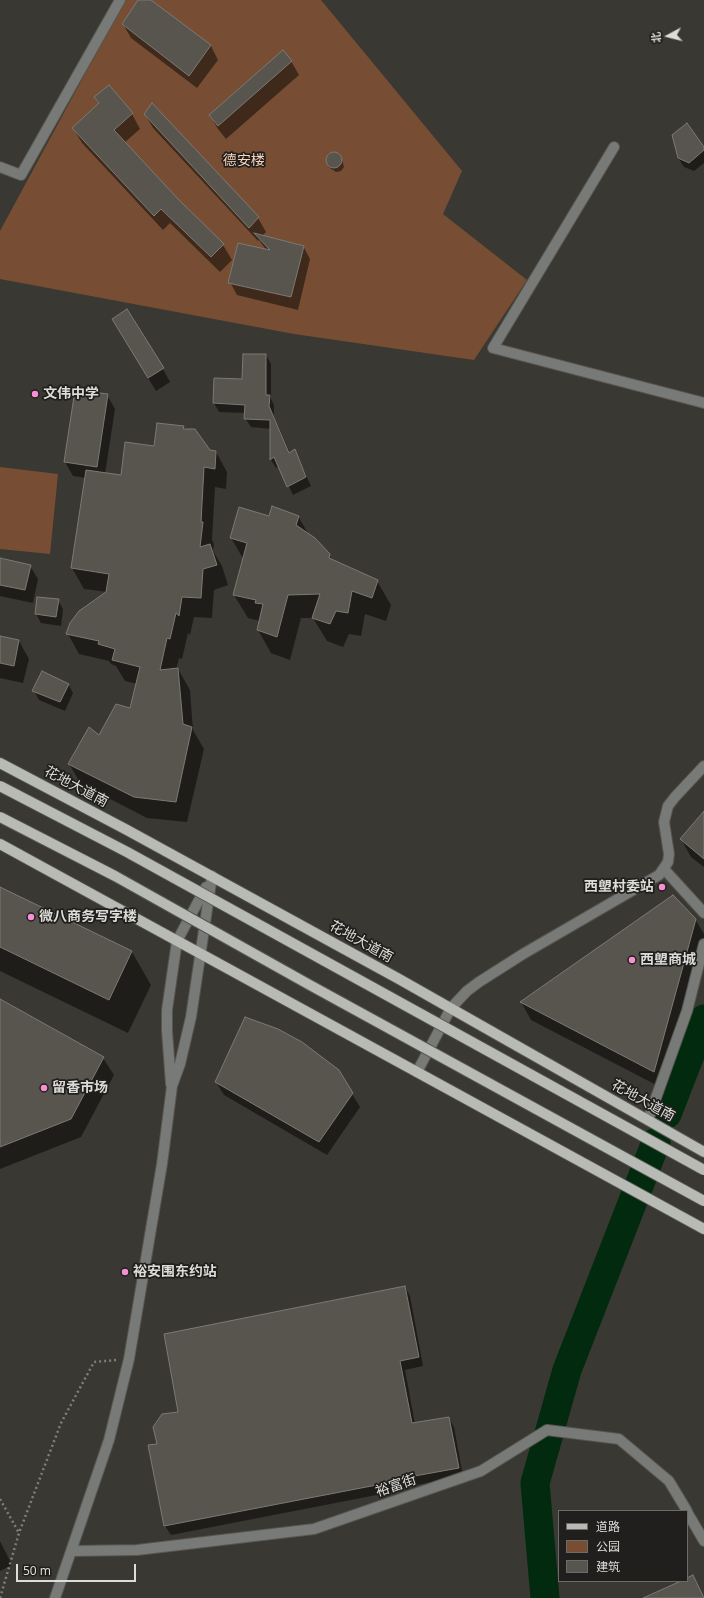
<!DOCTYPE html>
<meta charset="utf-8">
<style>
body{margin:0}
#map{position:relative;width:704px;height:1598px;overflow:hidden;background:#393832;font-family:"Noto Sans","Noto Sans SC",sans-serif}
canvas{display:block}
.legend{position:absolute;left:558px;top:1510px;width:130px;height:72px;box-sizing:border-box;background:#201f1d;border:1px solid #6b6b68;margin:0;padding:5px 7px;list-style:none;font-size:12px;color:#dcdcd8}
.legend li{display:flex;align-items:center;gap:8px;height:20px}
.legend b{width:20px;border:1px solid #6b6b68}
.north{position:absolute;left:648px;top:16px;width:40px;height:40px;-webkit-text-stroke:3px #201f1d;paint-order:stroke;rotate:263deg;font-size:11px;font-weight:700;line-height:16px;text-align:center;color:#dcdcd8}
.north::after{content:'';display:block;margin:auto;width:14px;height:18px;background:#dcdcd8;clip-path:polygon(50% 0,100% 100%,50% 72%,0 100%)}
.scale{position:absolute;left:16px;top:1564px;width:120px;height:18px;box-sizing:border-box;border:2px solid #dcdcd8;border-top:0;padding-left:5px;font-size:12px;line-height:14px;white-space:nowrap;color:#dcdcd8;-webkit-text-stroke:3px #201f1d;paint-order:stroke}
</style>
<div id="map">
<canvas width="704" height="1598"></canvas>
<ul class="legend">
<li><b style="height:5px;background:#b8bab5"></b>道路</li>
<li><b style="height:11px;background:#774e33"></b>公园</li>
<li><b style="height:11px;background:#58554f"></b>建筑</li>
</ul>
<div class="north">北</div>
<div class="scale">50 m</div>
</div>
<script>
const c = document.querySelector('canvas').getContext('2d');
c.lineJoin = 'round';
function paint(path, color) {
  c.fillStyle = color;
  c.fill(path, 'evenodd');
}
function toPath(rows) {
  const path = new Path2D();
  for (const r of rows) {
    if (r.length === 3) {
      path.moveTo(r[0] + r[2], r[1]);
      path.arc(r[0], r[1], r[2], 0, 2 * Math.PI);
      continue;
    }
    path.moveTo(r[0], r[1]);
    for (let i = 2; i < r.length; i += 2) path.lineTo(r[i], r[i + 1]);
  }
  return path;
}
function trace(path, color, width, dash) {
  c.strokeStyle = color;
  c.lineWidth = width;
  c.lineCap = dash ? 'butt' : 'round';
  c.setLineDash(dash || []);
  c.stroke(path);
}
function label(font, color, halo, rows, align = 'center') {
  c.font = font + ' "Noto Sans","Noto Sans SC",sans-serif';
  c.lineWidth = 3.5;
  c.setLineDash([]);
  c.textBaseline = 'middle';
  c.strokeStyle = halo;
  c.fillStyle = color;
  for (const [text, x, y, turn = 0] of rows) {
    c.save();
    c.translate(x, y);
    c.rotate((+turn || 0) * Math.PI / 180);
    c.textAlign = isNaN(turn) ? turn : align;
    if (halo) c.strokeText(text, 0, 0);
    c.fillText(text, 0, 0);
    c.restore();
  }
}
paint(toPath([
 [125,0,321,0,462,171,443,214,527,280,474,360,294,334,0,279,0,231],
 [0,467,58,474,50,554,0,549]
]), '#774e33');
paint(toPath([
 [139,0,150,0,211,46,218,60,197,88,131,38,123,24],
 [291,61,299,75,226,139,218,129,210,116],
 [95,98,132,114,140,129,124,143,177,200,223,245,232,260,220,272,170,223,163,230,82,143,73,128,99,104],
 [145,114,258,218,266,232,262,236,303,246,310,259,298,310,237,295,230,282,267,251,259,240,258,241,153,128],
 [704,149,704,163,694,171,684,167,678,158],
 [332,152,339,155,342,159,344,167,341,171,336,172,330,168,327,164,326,159,328,154],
 [121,333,163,369,170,382,156,391],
 [266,355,271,364,271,399,274,405,274,416,290,453,295,451,311,486,293,495,279,466,276,468,271,460,271,429,251,427,245,418,246,413,219,412,214,403,243,380],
 [107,395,115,409,105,474,122,476,155,447,183,427,209,451,216,452,227,472,226,489,215,487,212,540,214,544,213,551,222,566,228,585,214,590,212,618,194,617,190,635,188,633,182,659,179,658,176,670,178,669,190,690,193,730,204,749,187,822,147,818,81,784,69,764,131,710,137,684,125,681,116,666,111,664,109,661,79,654,68,634,108,592,84,589,72,568,86,478,73,476,65,462],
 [298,516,309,535,329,555,333,561,377,581,391,605,386,621,365,614,361,636,349,634,343,647,327,641,313,618,301,618,290,660,271,653,258,630,260,621,248,618,234,595,244,560,231,538,270,517],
 [0,559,30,566,38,579,33,603,0,596],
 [58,600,63,609,61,626,41,623,36,614],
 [0,637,19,641,29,659,23,683,0,678],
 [68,684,73,693,65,711,39,700,34,691],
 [704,813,704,867,691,857,681,839],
 [0,888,132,952,151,985,128,1033,0,971],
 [695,919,704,934,704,944,664,1089,531,1020,521,1002],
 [0,1000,103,1058,114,1075,81,1137,0,1169],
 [216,1082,352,1094,360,1107,327,1155,224,1095],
 [405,1287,410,1296,423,1366,405,1370,415,1424,449,1418,454,1427,463,1476,391,1490,392,1492,171,1535,165,1526,158,1444,179,1413],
 [0,1541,12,1565,0,1571]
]), '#0007');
trace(toPath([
 [667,1114,704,1019],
 [545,1598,535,1483,567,1370,656,1142]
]), '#022a0f', 29);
const building = toPath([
 [138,0,151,0,211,45,189,76,122,24,138,0],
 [283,50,292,61,218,126,209,115,283,50],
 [109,85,133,113,114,130,178,199,224,244,211,257,161,209,154,216,72,128,99,103,94,97,109,85],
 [152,103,259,217,249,228,144,114,152,103],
 [687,123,704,147,704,150,689,163,678,158,672,135,687,123],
 [334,160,8],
 [254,233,304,246,291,297,228,283,238,243,270,250,254,233],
 [127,309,164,368,148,378,112,319,127,309],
 [243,354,266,354,266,395,270,395,269,406,289,453,295,449,306,477,287,487,274,457,270,460,270,420,244,419,245,405,213,403,214,378,242,379,243,354],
 [75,390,108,394,97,467,64,462,75,390],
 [157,423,184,426,183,429,195,429,210,450,216,451,215,469,204,467,201,522,203,522,200,547,210,544,217,565,203,569,201,598,182,597,179,616,176,613,170,639,167,638,160,670,178,668,183,724,192,727,176,802,134,797,68,764,89,727,99,735,116,704,130,708,140,667,112,660,115,649,98,644,99,641,66,634,70,623,79,611,106,592,109,574,71,568,86,470,121,475,125,442,154,446,157,423],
 [272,506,299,516,296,525,315,538,330,554,329,558,378,580,372,598,352,591,348,613,336,611,330,624,312,618,320,594,288,595,277,637,257,630,263,604,255,603,256,600,233,595,247,543,230,538,239,507,269,516,272,506],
 [0,558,31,565,25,590,0,585,0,558],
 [37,597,59,599,56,617,35,614,37,597],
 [0,636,19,640,14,666,0,663,0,636],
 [42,671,69,684,60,702,32,691,42,671],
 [704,811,704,859,680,839,704,811],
 [0,887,132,951,109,1000,0,947,0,887],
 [673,895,696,919,654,1072,520,1002,673,895],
 [0,999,104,1057,71,1119,0,1147,0,999],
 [245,1017,278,1029,302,1042,339,1070,353,1093,319,1142,215,1082,245,1017],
 [405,1286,419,1357,400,1361,412,1423,449,1417,459,1468,387,1481,387,1483,164,1526,148,1445,157,1444,153,1427,162,1414,178,1412,164,1334,405,1286],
 [693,1575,704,1598,643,1598,681,1581,687,1581,687,1578,693,1575]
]);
paint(building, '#58554f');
trace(building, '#7d7973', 1);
const minor = toPath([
 [614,147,493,348,704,403],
 [0,167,21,175,120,0],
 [664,869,704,913],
 [417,1072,451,1008,467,991,479,982,523,954,659,875,668,862,669,854,664,822,668,806,675,797,704,766],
 [171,1084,167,1031,167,1010,177,941,206,887],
 [648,1120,687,1011,704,944],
 [687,1512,704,1541],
 [71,1551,137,1550,314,1529,481,1471,547,1430,619,1439,669,1481,687,1511],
 [55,1598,109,1440,129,1359,162,1164,172,1086,180,1064,191,1017,212,876]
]);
const major = toPath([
 [0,763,127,830,399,979,704,1152],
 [0,844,704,1229]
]);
trace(minor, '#565650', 12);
trace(major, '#565650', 12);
trace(toPath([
 [0,1499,19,1533],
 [0,1598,19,1533,61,1423,94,1362,117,1360]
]), '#807f7a', 2.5, [2, 3]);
trace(minor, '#787a77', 10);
trace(major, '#b8bab5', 10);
const majorBridge = toPath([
 [0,786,127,852,704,1170],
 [0,817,115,876,308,984,704,1201]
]);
trace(majorBridge, '#565650', 12, []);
trace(majorBridge, '#b8bab5', 10);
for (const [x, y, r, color] of [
 [35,394,4,"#f591d2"],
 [662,887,4,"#f591d2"],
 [31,917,4,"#f591d2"],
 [632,960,4,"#f591d2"],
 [44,1088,4,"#f591d2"],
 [125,1272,4,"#f591d2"]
]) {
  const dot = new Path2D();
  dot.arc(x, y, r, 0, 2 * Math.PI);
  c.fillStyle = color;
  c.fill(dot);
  trace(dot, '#201f1d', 1.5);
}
label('14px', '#fbd3ba', '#201f1d', [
 ["德安楼",244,161]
]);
label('bold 14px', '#dcdcd8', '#201f1d', [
 ["文伟中学",43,394],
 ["西塱村委站",654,887,"right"],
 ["微八商务写字楼",39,917],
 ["西塱商城",640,960],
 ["留香市场",52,1088],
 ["裕安围东约站",133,1272]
], 'left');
label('14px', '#dcdcd8', '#201f1d', [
 ["花地大道南",76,787,28],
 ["花地大道南",361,942,29],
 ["花地大道南",643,1101,29],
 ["裕富街",396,1486,-19]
]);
</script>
